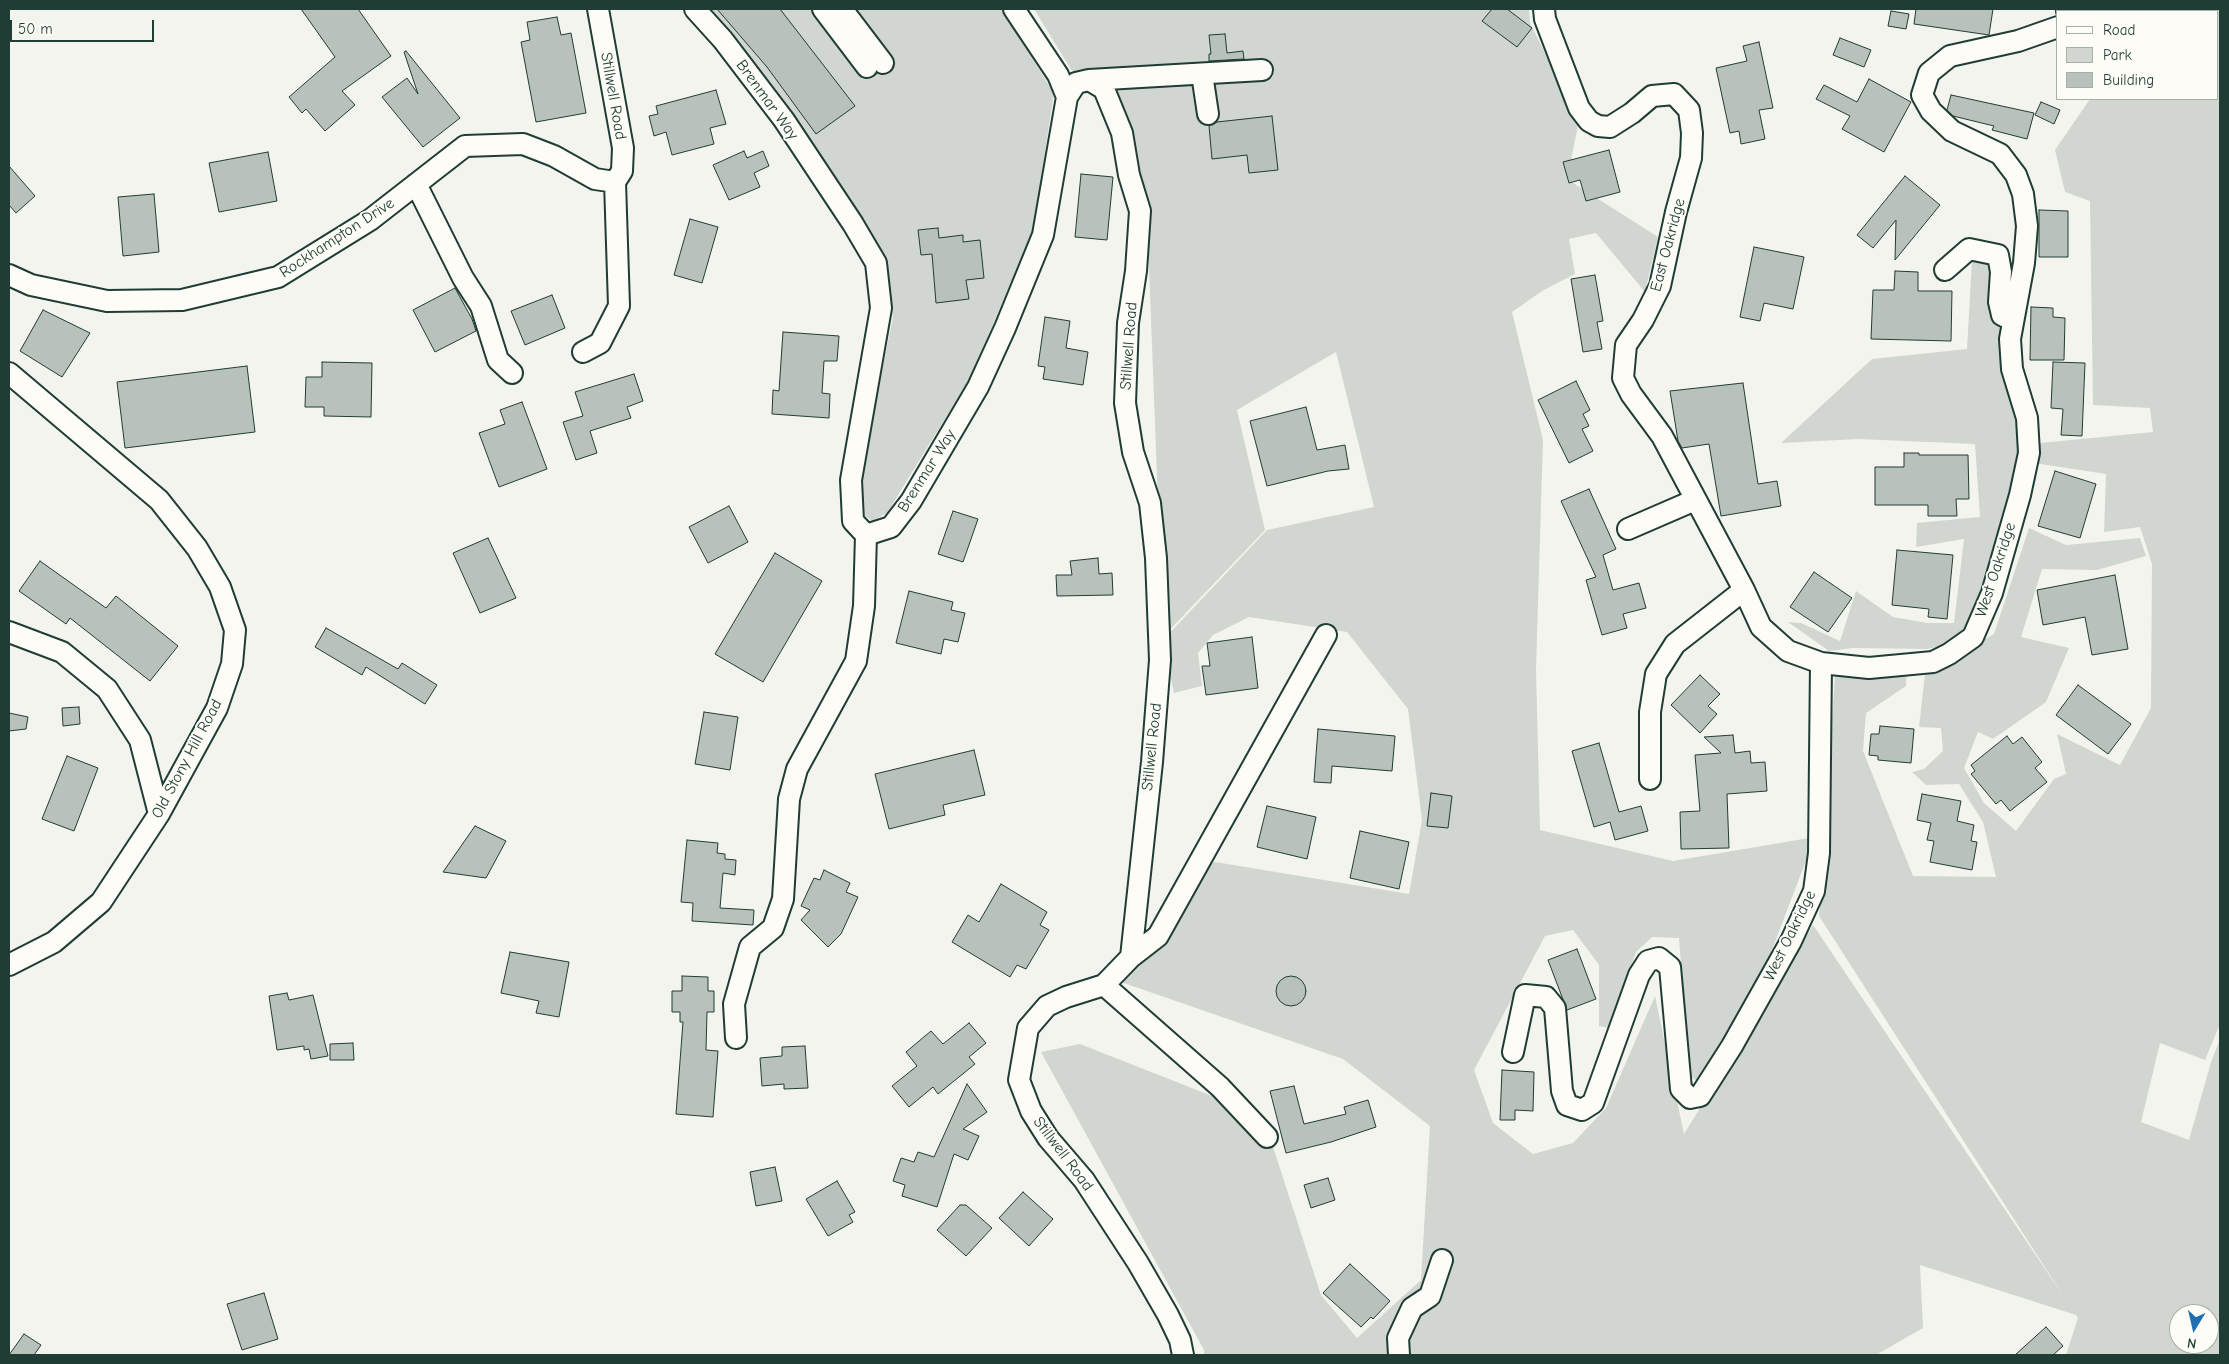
<!DOCTYPE html>
<style>
body{margin:0}
#map{position:relative;width:2229px;height:1364px;overflow:hidden;background:#f4f4ef;font-family:"Comic Neue",sans-serif}
canvas{display:block}
.frame{position:absolute;inset:0;border:10px solid #1f3d34;pointer-events:none}
.legend{position:absolute;left:2056px;top:10px;width:162px;height:90px;box-sizing:border-box;background:#fdfcf7;border:1px solid #a4b0a9;margin:0;padding:6px 9px;list-style:none;font-size:15px;color:#1f3d34}
.legend li{display:flex;align-items:center;gap:10px;height:25px}
.legend b{width:25px;border:1px solid #a4b0a9}
.north{position:absolute;left:2169px;top:1304px;width:50px;height:50px;box-sizing:border-box;background:#fdfcf7;border:1px solid #a4b0a9;border-radius:50%;rotate:189deg;font-size:14px;font-weight:700;line-height:20px;text-align:center;color:#1f3d34}
.north::after{content:'';display:block;margin:auto;width:18px;height:22px;background:#1f6fb2;clip-path:polygon(50% 0,100% 100%,50% 72%,0 100%)}
.scale{position:absolute;left:10px;top:20px;width:144px;height:22px;box-sizing:border-box;border:2px solid #1f3d34;border-top:0;padding-left:6px;font-size:15px;line-height:18px;white-space:nowrap;color:#1f3d34;-webkit-text-stroke:4px #fdfcf7;paint-order:stroke}
</style>
<div id="map">
<canvas width="2229" height="1364"></canvas>
<div class="frame"></div>
<ul class="legend">
<li><b style="height:6px;background:#fdfcf7"></b>Road</li>
<li><b style="height:14px;background:#d1d6d1"></b>Park</li>
<li><b style="height:14px;background:#b9c1bb"></b>Building</li>
</ul>
<div class="north">N</div>
<div class="scale">50 m</div>
</div>
<script>
const c = document.querySelector('canvas').getContext('2d');
c.lineJoin = 'round';
function paint(path, color) {
  c.fillStyle = color;
  c.fill(path, 'evenodd');
}
function toPath(rows) {
  const path = new Path2D();
  for (const r of rows) {
    if (r.length === 3) {
      path.moveTo(r[0] + r[2], r[1]);
      path.arc(r[0], r[1], r[2], 0, 2 * Math.PI);
      continue;
    }
    path.moveTo(r[0], r[1]);
    for (let i = 2; i < r.length; i += 2) path.lineTo(r[i], r[i + 1]);
  }
  return path;
}
function trace(path, color, width, dash) {
  c.strokeStyle = color;
  c.lineWidth = width;
  c.lineCap = dash ? 'butt' : 'round';
  c.setLineDash(dash || []);
  c.stroke(path);
}
function label(font, color, halo, rows, align = 'center') {
  c.font = font + ' "Comic Neue",sans-serif';
  c.lineWidth = 4;
  c.setLineDash([]);
  c.textBaseline = 'middle';
  c.strokeStyle = halo;
  c.fillStyle = color;
  for (const [text, x, y, turn = 0] of rows) {
    c.save();
    c.translate(x, y);
    c.rotate((+turn || 0) * Math.PI / 180);
    c.textAlign = isNaN(turn) ? turn : align;
    if (halo) c.strokeText(text, 0, 0);
    c.fillText(text, 0, 0);
    c.restore();
  }
}
paint(toPath([
 [702,9,1001,9,1054,93,1033,230,970,378,887,513,872,521,862,513,859,483,893,317,882,263],
 [1034,9,1529,9,1530,23,1579,121,1567,179,1658,237,1645,292,1596,233,1569,239,1575,274,1542,291,1512,312,1543,440,1536,669,1540,830,1673,861,1815,837,1759,984,1700,1084,1689,1074,1679,938,1652,937,1636,952,1609,1028,1599,1026,1599,965,1573,930,1545,936,1474,1070,1493,1123,1533,1154,1573,1143,1606,1108,1655,996,1684,1134,1813,925,2064,1297,1819,916,1835,676,1836,668,1907,666,1906,686,1866,713,1863,751,1913,876,1996,877,1983,822,1959,784,1926,785,1912,772,1924,769,1943,751,1941,728,1919,727,1926,665,1941,663,1994,634,2029,528,2066,545,2140,538,2146,556,2097,570,2042,569,2021,637,2069,648,2046,702,1993,739,1978,732,1964,768,1984,803,2016,831,2054,779,2066,774,2057,734,2120,765,2151,708,2152,564,2140,527,2104,532,2106,474,2034,463,2040,443,2153,432,2150,408,2093,405,2090,201,2065,192,2055,150,2090,99,2218,99,2218,11,2077,11,2077,9,2220,9,2220,1024,2205,1060,2160,1043,2141,1122,2189,1140,2211,1062,2220,1039,2220,1355,2066,1355,2078,1318,2076,1315,1920,1265,1923,1328,1876,1355,1204,1355,1204,1350,1041,1052,1080,1044,1263,1116,1321,1295,1357,1338,1421,1280,1430,1126,1343,1059,1121,982,1209,861,1409,894,1422,820,1408,709,1347,632,1249,617,1213,635,1198,653,1202,686,1174,693,1163,640,1267,530,1374,507,1336,352,1237,410,1265,530,1163,637,1147,212,1104,73,1072,71],
 [2179,1314,2209,1314,2209,1344,2179,1344],
 [1972,260,1985,260,1992,274,2007,329,2011,392,2019,437,2015,486,1975,617,1961,636,1944,645,1928,649,1853,648,1829,651,1788,622,1801,623,1840,641,1856,591,1893,617,1927,623,1954,623,1964,539,1916,547,1917,523,1980,517,1975,444,1858,439,1781,443,1872,359,1967,349]
]), '#d1d6d1');
const building = toPath([
 [301,9,358,9,391,56,342,91,355,105,325,131,306,109,302,113,289,97,335,57,301,9],
 [717,9,780,9,855,106,816,134,767,67,717,9],
 [1492,9,1507,9,1532,28,1517,47,1482,21,1492,9],
 [1916,9,1993,9,1989,35,1914,24,1916,9],
 [1891,11,1909,14,1906,29,1888,26,1891,11],
 [557,17,561,35,571,33,586,113,536,122,521,42,530,40,527,22,557,17],
 [1225,34,1227,53,1243,51,1244,59,1209,61,1209,54,1211,54,1209,35,1225,34],
 [1840,38,1871,50,1864,67,1833,55,1840,38],
 [1759,42,1773,108,1759,110,1765,139,1741,144,1739,131,1730,133,1716,68,1747,61,1743,46,1759,42],
 [406,51,460,118,423,147,382,97,407,78,418,94,404,52,406,51],
 [1869,79,1911,102,1884,152,1842,129,1850,116,1816,99,1824,85,1857,102,1869,79],
 [716,90,726,124,710,128,714,144,672,155,666,132,654,136,649,116,658,114,656,106,716,90],
 [1951,95,2034,113,2027,139,1992,130,1994,126,1953,116,1947,110,1951,95],
 [2041,102,2060,110,2054,124,2035,115,2041,102],
 [1272,116,1278,170,1249,173,1247,155,1212,159,1209,126,1217,122,1272,116],
 [1609,150,1620,192,1586,201,1580,180,1569,183,1563,162,1609,150],
 [744,151,747,158,763,151,769,166,754,173,760,187,729,200,713,165,744,151],
 [268,152,277,201,219,212,209,163,268,152],
 [9,166,35,196,16,213,9,205,9,166],
 [1081,174,1113,177,1107,240,1075,237,1081,174],
 [1905,176,1940,205,1895,260,1896,220,1873,248,1857,235,1905,176],
 [154,194,159,252,123,256,118,197,154,194],
 [2039,210,2068,211,2068,257,2039,257,2039,210],
 [690,219,718,227,702,283,674,275,690,219],
 [938,228,939,238,963,235,963,242,980,240,984,278,966,280,969,299,936,303,932,254,921,255,918,230,938,228],
 [1754,247,1804,257,1793,309,1764,303,1760,321,1740,317,1754,247],
 [1895,271,1918,272,1918,291,1952,291,1951,341,1871,339,1873,290,1894,290,1895,271],
 [1595,275,1603,321,1597,322,1602,349,1583,352,1571,279,1595,275],
 [455,288,472,319,476,331,435,352,413,310,455,288],
 [552,295,565,328,525,345,511,311,552,295],
 [2031,307,2053,308,2053,317,2065,318,2064,360,2030,360,2031,307],
 [43,310,90,333,62,377,20,351,43,310],
 [1045,317,1070,321,1066,348,1088,352,1083,385,1043,379,1045,367,1038,366,1045,317],
 [783,332,839,336,837,361,824,361,822,393,830,394,829,418,772,414,773,390,779,391,783,332],
 [322,362,372,363,371,417,324,416,324,407,305,407,306,377,322,377,322,362],
 [2053,362,2085,363,2082,436,2061,435,2063,409,2051,408,2053,362],
 [247,366,255,432,125,448,117,382,247,366],
 [634,374,643,401,627,407,631,418,590,431,597,453,576,460,563,422,583,416,575,392,634,374],
 [1576,381,1590,410,1583,414,1589,426,1582,429,1593,451,1569,463,1538,400,1576,381],
 [1743,383,1758,484,1777,481,1781,506,1721,516,1709,444,1682,448,1678,441,1670,391,1743,383],
 [522,402,547,469,499,487,479,433,505,424,500,410,522,402],
 [1306,407,1317,450,1345,445,1349,469,1328,471,1267,486,1250,421,1306,407],
 [1904,453,1919,453,1919,455,1968,455,1969,499,1956,499,1957,516,1928,516,1928,505,1875,505,1875,467,1904,467,1904,453],
 [2055,471,2096,484,2080,538,2038,526,2055,471],
 [1589,489,1616,549,1603,555,1613,590,1639,583,1646,608,1623,614,1627,628,1602,635,1586,580,1596,577,1561,501,1589,489],
 [729,506,748,542,708,563,689,527,729,506],
 [953,511,978,519,963,562,938,554,953,511],
 [488,538,516,598,480,613,453,553,488,538],
 [1897,550,1953,555,1947,619,1928,617,1929,609,1892,605,1897,550],
 [775,553,822,581,763,682,715,654,775,553],
 [1098,558,1099,574,1112,573,1113,595,1057,596,1056,575,1072,575,1070,561,1098,558],
 [40,561,106,608,116,596,178,646,150,681,70,618,66,624,19,591,40,561],
 [1814,572,1852,598,1828,632,1790,607,1814,572],
 [2115,575,2128,649,2092,655,2085,617,2043,625,2037,590,2115,575],
 [909,591,953,602,951,610,965,613,958,642,944,639,941,654,896,643,909,591],
 [326,628,398,669,402,663,437,685,425,704,366,667,362,675,315,647,326,628],
 [1252,637,1258,688,1206,695,1202,666,1210,666,1207,643,1252,637],
 [1700,675,1720,694,1708,706,1717,714,1700,733,1671,705,1700,675],
 [2078,685,2131,724,2108,754,2056,715,2078,685],
 [79,707,80,724,63,726,62,708,79,707],
 [704,712,738,717,730,770,695,764,704,712],
 [9,713,28,717,26,729,9,731,9,713],
 [1880,726,1914,729,1911,763,1878,760,1878,756,1869,755,1871,734,1879,734,1880,726],
 [1318,729,1395,736,1392,771,1332,766,1331,783,1314,782,1318,729],
 [1733,735,1735,753,1750,751,1751,763,1765,762,1767,791,1727,794,1729,848,1681,849,1680,812,1700,811,1695,755,1721,753,1704,737,1733,735],
 [2007,736,2013,744,2022,737,2042,762,2035,768,2047,782,2010,811,2001,800,1996,804,1971,774,1975,771,1971,765,2007,736],
 [1599,743,1619,812,1641,806,1648,831,1615,840,1610,822,1594,827,1572,751,1599,743],
 [974,750,985,795,943,805,945,815,889,829,875,774,974,750],
 [67,756,98,768,74,831,42,819,67,756],
 [1431,793,1452,796,1448,828,1427,826,1431,793],
 [1922,794,1961,801,1957,821,1974,825,1971,841,1977,842,1972,870,1930,862,1934,841,1927,840,1931,823,1917,820,1922,794],
 [1267,806,1316,817,1307,859,1257,847,1267,806],
 [475,826,506,841,486,878,443,872,475,826],
 [1360,831,1409,842,1399,889,1350,878,1360,831],
 [687,840,718,843,717,853,725,854,725,859,736,860,735,875,723,873,720,908,754,910,753,925,692,921,693,903,681,902,687,840],
 [824,870,850,883,846,892,858,897,841,934,828,947,801,920,810,910,801,906,814,878,820,880,824,870],
 [1001,884,1047,912,1040,925,1049,930,1026,969,1017,965,1010,977,952,942,968,915,979,922,1001,884],
 [1577,949,1596,999,1567,1010,1548,960,1577,949],
 [510,952,569,962,559,1017,536,1013,539,1001,501,993,510,952],
 [682,976,708,977,708,991,714,991,714,1012,707,1012,706,1050,718,1051,713,1117,676,1114,683,1022,680,1022,680,1012,672,1012,672,991,682,991,682,976],
 [1291,991,15],
 [287,993,289,1000,313,995,328,1056,311,1059,309,1049,304,1050,304,1046,277,1050,269,996,287,993],
 [969,1023,986,1043,969,1057,975,1064,938,1094,933,1087,909,1107,892,1086,917,1066,906,1052,931,1031,943,1044,969,1023],
 [353,1043,354,1060,330,1060,330,1044,353,1043],
 [805,1046,808,1088,784,1089,784,1084,762,1086,760,1058,782,1056,782,1047,805,1046],
 [1502,1070,1534,1072,1533,1111,1515,1110,1515,1120,1500,1120,1502,1070],
 [967,1084,987,1112,963,1129,979,1136,968,1160,954,1154,937,1207,902,1196,905,1185,893,1181,901,1158,914,1162,918,1152,934,1157,967,1084],
 [1294,1086,1304,1124,1346,1114,1344,1107,1368,1100,1376,1127,1331,1142,1286,1153,1270,1091,1294,1086],
 [775,1167,782,1201,756,1206,750,1172,775,1167],
 [1328,1178,1335,1200,1311,1208,1304,1185,1328,1178],
 [837,1181,855,1212,849,1215,853,1222,828,1236,806,1199,837,1181],
 [1023,1192,1053,1219,1029,1246,999,1218,1023,1192],
 [960,1205,966,1205,992,1228,966,1256,937,1230,960,1205],
 [1350,1264,1390,1301,1373,1319,1371,1317,1361,1327,1323,1293,1350,1264],
 [264,1293,278,1339,242,1350,227,1304,264,1293],
 [2046,1327,2063,1346,2053,1355,2015,1355,2046,1327],
 [24,1334,41,1345,34,1355,9,1355,24,1334]
]);
paint(building, '#b9c1bb');
trace(building, '#1f3d34', 1);
const minor = toPath([
 [598,9,623,148,622,171,615,182],
 [695,9,723,40,784,120,853,224,876,263,881,308,851,480,853,521,866,535,891,527,911,501,978,387,1005,328,1043,235,1067,97,1058,75,1014,9],
 [823,9,867,67],
 [842,9,883,63],
 [1544,9,1545,19,1579,108,1589,121,1598,126,1610,127,1632,113,1652,96,1674,94,1689,110,1692,133,1691,158,1676,212,1660,286,1643,320,1626,345,1623,378,1631,394,1662,436,1744,590,1761,627,1788,651,1821,663],
 [2067,11,2067,9],
 [1202,74,1208,114],
 [1089,80,1262,70],
 [1067,97,1076,83,1089,80,1104,89,1122,133,1129,175,1140,211,1136,271,1128,323,1125,403,1133,452,1150,503,1156,558,1160,660,1152,762,1131,957,1104,985,1066,997,1047,1006,1028,1028,1019,1080,1031,1111,1048,1138,1084,1180,1138,1263,1168,1315,1180,1340,1183,1355],
 [416,184,463,278,481,306,498,360,512,373],
 [1945,270,1969,249,1998,255,2001,272,1999,302,2002,315,2012,320],
 [9,275,31,285,107,301,182,300,278,277,370,220,465,146,523,144,554,156,595,179,615,182],
 [583,352,600,343,619,306,615,182],
 [9,373,159,500,197,548,220,587,235,630,232,664,217,708,159,814,101,902,54,942,9,965],
 [1628,529,1695,500],
 [9,632,62,652,107,689,140,740,159,814],
 [1650,779,1650,712,1656,674,1675,644,1744,590],
 [1131,957,1158,936,1326,635],
 [1104,985,1220,1087,1267,1137],
 [736,1038,734,1004,750,947,773,928,783,899,789,799,797,769,856,661,864,606,866,535],
 [1513,1052,1525,995,1546,997,1555,1008,1562,1091,1567,1105,1582,1110,1593,1103,1639,975,1648,961,1659,958,1670,967,1681,1089,1690,1098,1700,1096,1732,1046,1791,941,1814,891,1819,853,1821,663,1869,668,1933,662,1949,654,1973,637,1992,593,2020,495,2029,453,2027,418,2012,369,2010,339,2024,263,2027,226,2023,194,2016,175,2000,154,1952,131,1931,111,1922,95,1929,73,1950,56,2018,41,2058,27],
 [1399,1355,1398,1338,1412,1308,1430,1296,1442,1260]
]);
trace(minor, '#1f3d34', 24);
trace(minor, '#fdfcf7', 20);
label('16px', '#1f3d34', '#fdfcf7', [
 ["Stillwell Road",613,96,80],
 ["Brenmar Way",767,100,54],
 ["Rockhampton Drive",337,238,-33],
 ["East Oakridge",1668,245,-75],
 ["Stillwell Road",1129,346,-86],
 ["Brenmar Way",927,471,-58],
 ["West Oakridge",1996,570,-72],
 ["Stillwell Road",1152,747,-84],
 ["Old Stony Hill Road",187,759,-62],
 ["West Oakridge",1790,936,-64],
 ["Stillwell Road",1063,1154,53]
]);
</script>
